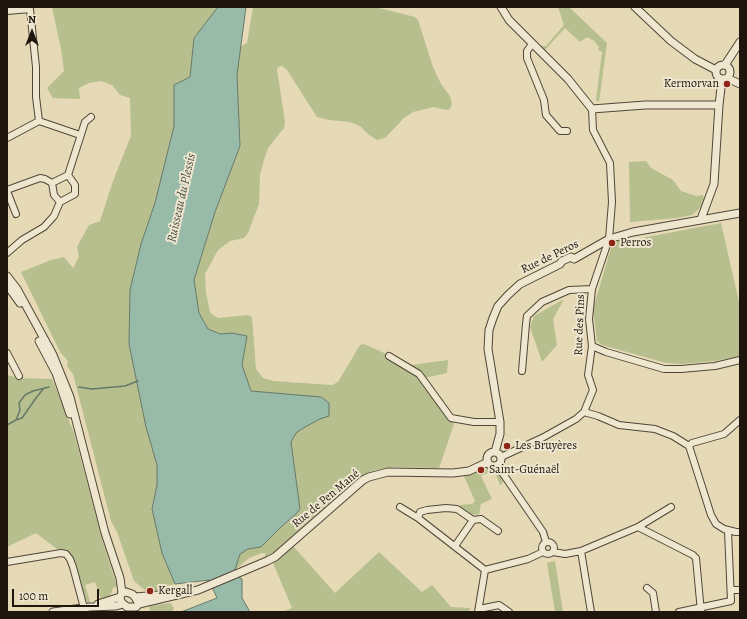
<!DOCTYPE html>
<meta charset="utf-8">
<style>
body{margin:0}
#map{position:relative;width:747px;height:619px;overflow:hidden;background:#e6d9b6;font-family:Alegreya,serif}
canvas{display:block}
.frame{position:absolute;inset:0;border:8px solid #1e150d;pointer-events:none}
.north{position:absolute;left:12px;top:12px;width:40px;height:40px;-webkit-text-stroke:3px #efe6d0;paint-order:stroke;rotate:0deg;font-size:11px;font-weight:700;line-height:16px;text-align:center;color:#1e150d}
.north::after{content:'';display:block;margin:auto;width:14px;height:18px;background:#1e150d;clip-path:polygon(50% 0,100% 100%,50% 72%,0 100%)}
.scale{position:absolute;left:12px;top:589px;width:87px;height:18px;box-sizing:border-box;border:2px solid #1e150d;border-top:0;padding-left:5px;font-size:12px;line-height:14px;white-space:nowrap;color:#1e150d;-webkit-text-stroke:3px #efe6d0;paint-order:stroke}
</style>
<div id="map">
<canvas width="747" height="619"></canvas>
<div class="frame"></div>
<div class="north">N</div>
<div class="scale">100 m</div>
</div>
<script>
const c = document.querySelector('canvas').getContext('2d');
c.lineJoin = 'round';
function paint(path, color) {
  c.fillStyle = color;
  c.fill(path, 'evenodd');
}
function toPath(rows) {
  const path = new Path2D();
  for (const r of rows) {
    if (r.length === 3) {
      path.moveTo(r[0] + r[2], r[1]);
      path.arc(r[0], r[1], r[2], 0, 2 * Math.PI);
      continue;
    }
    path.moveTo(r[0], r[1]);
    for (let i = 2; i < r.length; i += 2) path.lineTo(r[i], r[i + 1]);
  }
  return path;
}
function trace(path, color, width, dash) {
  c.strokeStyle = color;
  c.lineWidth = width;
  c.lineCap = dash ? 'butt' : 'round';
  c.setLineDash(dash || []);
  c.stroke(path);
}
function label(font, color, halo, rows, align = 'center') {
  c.font = font + ' Alegreya,serif';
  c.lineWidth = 4;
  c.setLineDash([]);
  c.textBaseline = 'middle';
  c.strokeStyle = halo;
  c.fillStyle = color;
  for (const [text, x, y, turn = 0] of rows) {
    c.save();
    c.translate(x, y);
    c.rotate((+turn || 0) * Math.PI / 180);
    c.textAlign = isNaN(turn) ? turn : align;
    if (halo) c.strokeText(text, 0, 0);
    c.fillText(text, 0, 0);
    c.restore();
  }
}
paint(toPath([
 [52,7,218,7,194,38,190,77,174,85,174,126,155,203,141,244,130,290,129,344,146,427,157,465,157,485,152,509,162,553,175,584,167,586,166,590,147,592,134,581,117,532,111,521,73,374,67,366,68,361,60,352,21,272,51,260,64,257,73,268,79,257,77,247,89,225,100,221,113,181,131,136,130,98,120,95,112,85,101,81,89,83,79,88,80,99,53,98,47,88,64,71,61,49],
 [253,7,375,7,415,17,418,20,433,67,441,84,450,96,452,104,450,109,446,110,434,107,413,112,404,118,385,138,377,140,368,134,360,126,350,122,329,120,317,117,287,70,282,66,278,67,277,70,285,122,284,128,268,148,264,160,260,175,259,204,248,233,244,238,230,241,218,250,205,274,206,293,210,312,214,316,219,318,248,315,252,317,256,369,263,378,273,381,332,385,338,382,360,345,364,344,411,365,448,360,447,373,420,379,454,424,439,468,392,467,376,470,370,472,337,497,277,550,265,558,265,553,262,553,249,558,235,570,240,554,248,549,261,547,281,527,296,514,300,509,291,442,296,433,305,427,320,419,329,416,251,391,242,365,247,336,232,333,220,334,208,329,199,313,194,280,215,212,240,146,237,75,240,47,247,43],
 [558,7,569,7,607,43,599,102,596,100,602,52,598,50,599,47,594,41,587,37,580,42,565,28,545,50,541,46,546,46,564,25],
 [646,161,651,168,673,180,681,191,696,196,703,195,704,201,701,207,692,215,676,218,630,222,629,162],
 [721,223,740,306,740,356,715,361,682,364,666,363,602,345,597,341,593,309,613,241,626,241],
 [564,299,553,319,557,345,542,362,530,327,534,316],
 [7,375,19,378,52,379,74,433,103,543,117,586,113,588,110,597,101,599,95,582,85,585,90,602,87,602,73,560,66,551,57,549,36,533,7,547],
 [482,468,496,470,499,473,502,478,503,483,500,485,494,470,481,476,492,499,481,504,479,514,470,515,460,508,460,505,472,504,475,501,464,476],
 [293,546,335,593,379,552,422,592,432,585,451,607,470,608,469,612,282,612,292,608,273,563],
 [555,561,563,612,555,612,547,563],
 [171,603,174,609,171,612,150,612,149,606]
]), '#b6bf8d');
const water = toPath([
 [218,7,246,7,237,75,240,146,215,212,194,280,199,313,208,329,220,334,232,333,247,336,242,365,251,391,321,397,329,403,329,416,320,419,305,427,296,433,291,442,300,509,296,514,281,527,261,547,248,549,240,554,235,570,233,571,234,574,242,579,242,598,250,612,181,612,217,598,209,580,175,584,162,553,152,509,157,485,157,465,146,427,129,344,130,290,141,244,155,203,174,126,174,85,190,77,194,38,218,7]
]);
paint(water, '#97bba8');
trace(water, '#67796a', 1);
trace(toPath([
 [79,387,92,389,125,386,138,381],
 [16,420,22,418,36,398,44,388],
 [7,425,16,420,20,410,19,403,25,395,33,391,49,387]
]), '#67796a', 1.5);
const minor = toPath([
 [7,11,30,9,36,67,36,97,39,121],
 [532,44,527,51,527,58,544,100,546,115,560,131,567,131],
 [39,121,80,135],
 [7,138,39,121],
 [68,175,85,122,91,117],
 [7,190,40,178,45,179,52,183],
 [7,191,16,214],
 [7,253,22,240,44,227,54,216,60,202,75,194,75,185,68,175,52,183,54,195,60,202],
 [592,346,606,352,664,369,681,369,715,366,740,360],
 [7,353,19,376],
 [389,356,419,374,451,418,474,422,500,422],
 [522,371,526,324,527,316,542,302,569,290,592,289],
 [584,412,593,390,588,375,592,346,589,319,592,289,609,239,612,202,610,163,593,130,592,109],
 [689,446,692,443,724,434,740,420],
 [501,457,542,438,576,419,584,412,598,416,619,425,655,429,673,436,689,446,711,515,716,524,724,529,736,532,740,532],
 [497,465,543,532,546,542],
 [400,507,418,518,420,512,427,510,446,508,457,509,473,520,481,519,498,531],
 [418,518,485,570],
 [638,527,671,507],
 [548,548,6],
 [455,546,473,520],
 [581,551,591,612],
 [553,552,565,554,581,551,638,527,693,555,696,558,701,612],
 [7,562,61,553,66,554,70,559,73,567,84,608],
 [485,570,528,559,543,552],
 [647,588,653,593,656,612],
 [732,590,740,590],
 [479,609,499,605,509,612],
 [478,612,485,570],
 [679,612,731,601,728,531]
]);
const tertiary = toPath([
 [501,7,509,20,568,79,592,109,645,105,719,105],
 [635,7,671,41,695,59,716,70],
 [723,72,7],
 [725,65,740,42],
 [727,78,740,84],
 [701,219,714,184,719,105,722,79],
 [7,276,17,289,53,355,70,397,105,533,120,578,122,593],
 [7,285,20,303],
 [39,341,56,373,70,414],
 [495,452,500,434,500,422,488,349,489,330,493,318,498,306,508,295,520,284,560,264,562,261,571,257,574,259,609,239,633,232,740,213],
 [494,459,7],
 [126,592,132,594,135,597,139,604,136,607,127,607,121,602,120,597,122,593,126,592],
 [135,597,160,595],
 [98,604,120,597],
 [139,604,198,590,267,561,275,557,363,480,369,477,388,472,453,473,469,471,488,462],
 [53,612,90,607,116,606,123,604]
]);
trace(minor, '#504637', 8);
trace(tertiary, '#504637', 9);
trace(minor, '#efe6d0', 6);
trace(tertiary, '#efe6d0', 7);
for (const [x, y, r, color] of [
 [727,84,4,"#8f2418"],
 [612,243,4,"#8f2418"],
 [507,446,4,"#8f2418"],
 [481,470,4,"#8f2418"],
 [150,591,4,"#8f2418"]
]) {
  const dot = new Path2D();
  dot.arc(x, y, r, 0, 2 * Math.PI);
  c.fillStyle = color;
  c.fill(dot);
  trace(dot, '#efe6d0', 1.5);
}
label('12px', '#1e150d', '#efe6d0', [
 ["Kermorvan",719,84,"right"],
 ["Perros",620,243],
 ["Les Bruyères",515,446],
 ["Saint-Guénaël",489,470],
 ["Kergall",158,591]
], 'left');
label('12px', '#1e150d', '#efe6d0', [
 ["Rue de Peros",550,257,-26],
 ["Rue des Pins",580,325,-88],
 ["Rue de Pen Mané",326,499,-40]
]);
label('italic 13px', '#484f43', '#efe6d0', [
 ["Ruisseau du Plessis",182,198,-77]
]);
</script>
